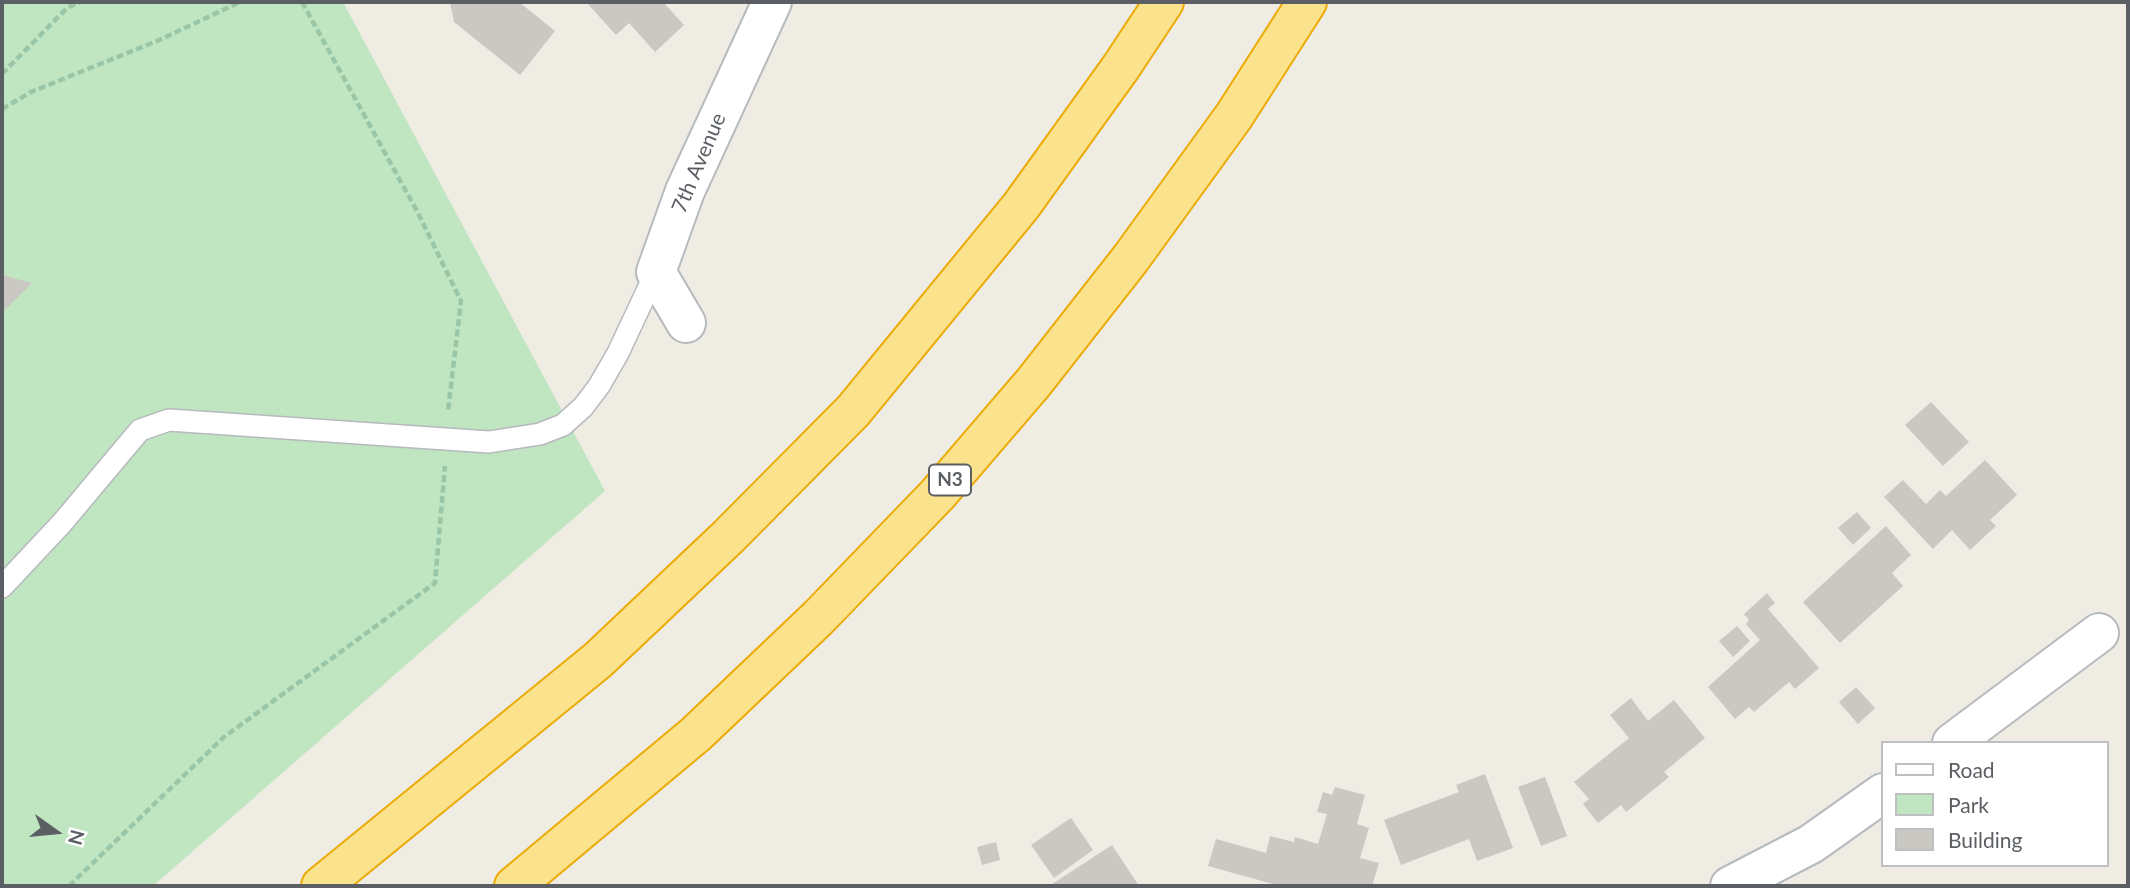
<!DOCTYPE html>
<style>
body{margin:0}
#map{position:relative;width:2130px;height:888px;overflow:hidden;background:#eeece3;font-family:Lato,sans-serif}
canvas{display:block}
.frame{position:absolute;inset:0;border:4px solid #5b5f63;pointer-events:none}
.legend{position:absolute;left:1881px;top:741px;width:228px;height:126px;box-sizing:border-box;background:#fff;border:2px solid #bdbfc1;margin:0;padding:9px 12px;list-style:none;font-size:21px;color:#5b5f63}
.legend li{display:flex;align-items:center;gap:14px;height:35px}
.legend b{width:35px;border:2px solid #bdbfc1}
.north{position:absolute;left:21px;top:797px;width:70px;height:70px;-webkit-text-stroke:5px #fff;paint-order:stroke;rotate:105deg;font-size:19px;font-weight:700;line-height:28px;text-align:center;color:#5b5f63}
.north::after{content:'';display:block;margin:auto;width:24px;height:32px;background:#5b5f63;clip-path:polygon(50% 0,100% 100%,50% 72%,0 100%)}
</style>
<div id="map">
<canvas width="2130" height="888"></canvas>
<div class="frame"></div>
<ul class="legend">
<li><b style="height:9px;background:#fff"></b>Road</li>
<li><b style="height:19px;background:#c0e5c1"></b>Park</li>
<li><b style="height:19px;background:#cac8c2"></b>Building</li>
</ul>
<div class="north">N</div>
</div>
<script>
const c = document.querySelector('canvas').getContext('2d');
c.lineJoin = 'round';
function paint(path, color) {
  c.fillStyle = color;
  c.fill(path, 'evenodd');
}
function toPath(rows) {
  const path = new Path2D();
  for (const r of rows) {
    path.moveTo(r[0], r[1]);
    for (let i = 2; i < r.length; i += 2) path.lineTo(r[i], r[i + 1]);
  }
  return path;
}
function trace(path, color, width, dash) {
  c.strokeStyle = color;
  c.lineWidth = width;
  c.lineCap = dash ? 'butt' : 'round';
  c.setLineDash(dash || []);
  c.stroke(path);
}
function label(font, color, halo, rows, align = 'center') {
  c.font = font + ' Lato,sans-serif';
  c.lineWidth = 5;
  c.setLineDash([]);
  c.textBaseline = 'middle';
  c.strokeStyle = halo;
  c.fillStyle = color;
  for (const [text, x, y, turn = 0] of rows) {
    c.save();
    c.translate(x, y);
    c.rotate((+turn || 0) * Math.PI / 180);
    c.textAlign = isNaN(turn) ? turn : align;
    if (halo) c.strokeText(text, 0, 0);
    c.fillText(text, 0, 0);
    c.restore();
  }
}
paint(toPath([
 [2,2,343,2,605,491,153,886,2,886]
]), '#c0e5c1');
paint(toPath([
 [450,2,519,2,555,31,520,75,454,22],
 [586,2,663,2,684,25,655,52,629,23,616,35],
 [2,275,32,283,2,313],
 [1931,402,1969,442,1943,466,1905,425],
 [1985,460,2017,495,1990,520,1996,526,1970,550,1952,530,1933,549,1884,497,1903,480,1926,504,1940,490,1946,496],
 [1857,512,1871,528,1853,545,1838,528],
 [1886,526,1911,555,1892,573,1903,586,1840,643,1803,602],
 [1767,593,1775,603,1768,609,1819,668,1795,689,1789,682,1754,712,1749,707,1735,719,1708,687,1760,640,1746,624,1749,620,1744,614],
 [1737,626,1750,641,1733,657,1719,641],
 [1856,687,1875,708,1858,724,1839,702],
 [1631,698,1648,721,1674,700,1705,738,1664,772,1669,777,1626,812,1621,805,1598,823,1583,804,1589,799,1574,782,1629,738,1610,715],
 [1485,774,1513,848,1477,861,1469,839,1401,865,1384,820,1459,792,1456,785],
 [1545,777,1567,836,1541,846,1518,787],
 [1335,787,1365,795,1357,824,1369,828,1360,858,1379,863,1372,886,1280,886,1208,866,1216,839,1266,853,1270,836,1294,842,1295,837,1318,844,1327,814,1317,812,1323,792,1332,795],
 [1071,818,1093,850,1054,878,1031,845],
 [996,842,1000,860,982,865,977,847],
 [1112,845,1139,886,1049,886]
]), '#cac8c2');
const service = toPath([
 [2,587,62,523,140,430,169,420,489,442,540,434,563,425,583,407,599,386,618,353,656,272]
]);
const minor = toPath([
 [686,323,656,272,685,191,772,2],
 [1952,743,2099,633],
 [1730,886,1811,844,1883,793]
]);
const motorway = toPath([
 [321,886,598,660,728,537,853,411,1021,206,1121,67,1164,2],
 [514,886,696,734,818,618,937,495,1034,382,1131,258,1234,116,1307,2]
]);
trace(service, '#b6b9bd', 24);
trace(minor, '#b6b9bd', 42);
trace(motorway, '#ecaa04', 42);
trace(toPath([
 [302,2,418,213,461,301,448,411],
 [2,74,67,8,80,2],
 [2,109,31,92,157,41,240,2],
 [69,886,224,737,435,583,445,466]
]), '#99c6a7', 4.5, [7, 3.5]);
trace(service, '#fff', 21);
trace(minor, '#fff', 38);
trace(motorway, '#fbe28d', 38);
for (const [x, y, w] of [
 [950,480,42]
]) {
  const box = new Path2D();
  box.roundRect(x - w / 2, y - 15.5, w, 31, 5);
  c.fillStyle = '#fff';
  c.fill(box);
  trace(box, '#5b5f63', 2);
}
label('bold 19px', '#5b5f63', null, [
 ["N3",950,480]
]);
label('21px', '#5b5f63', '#fff', [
 ["7th Avenue",699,163,-67]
]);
</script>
